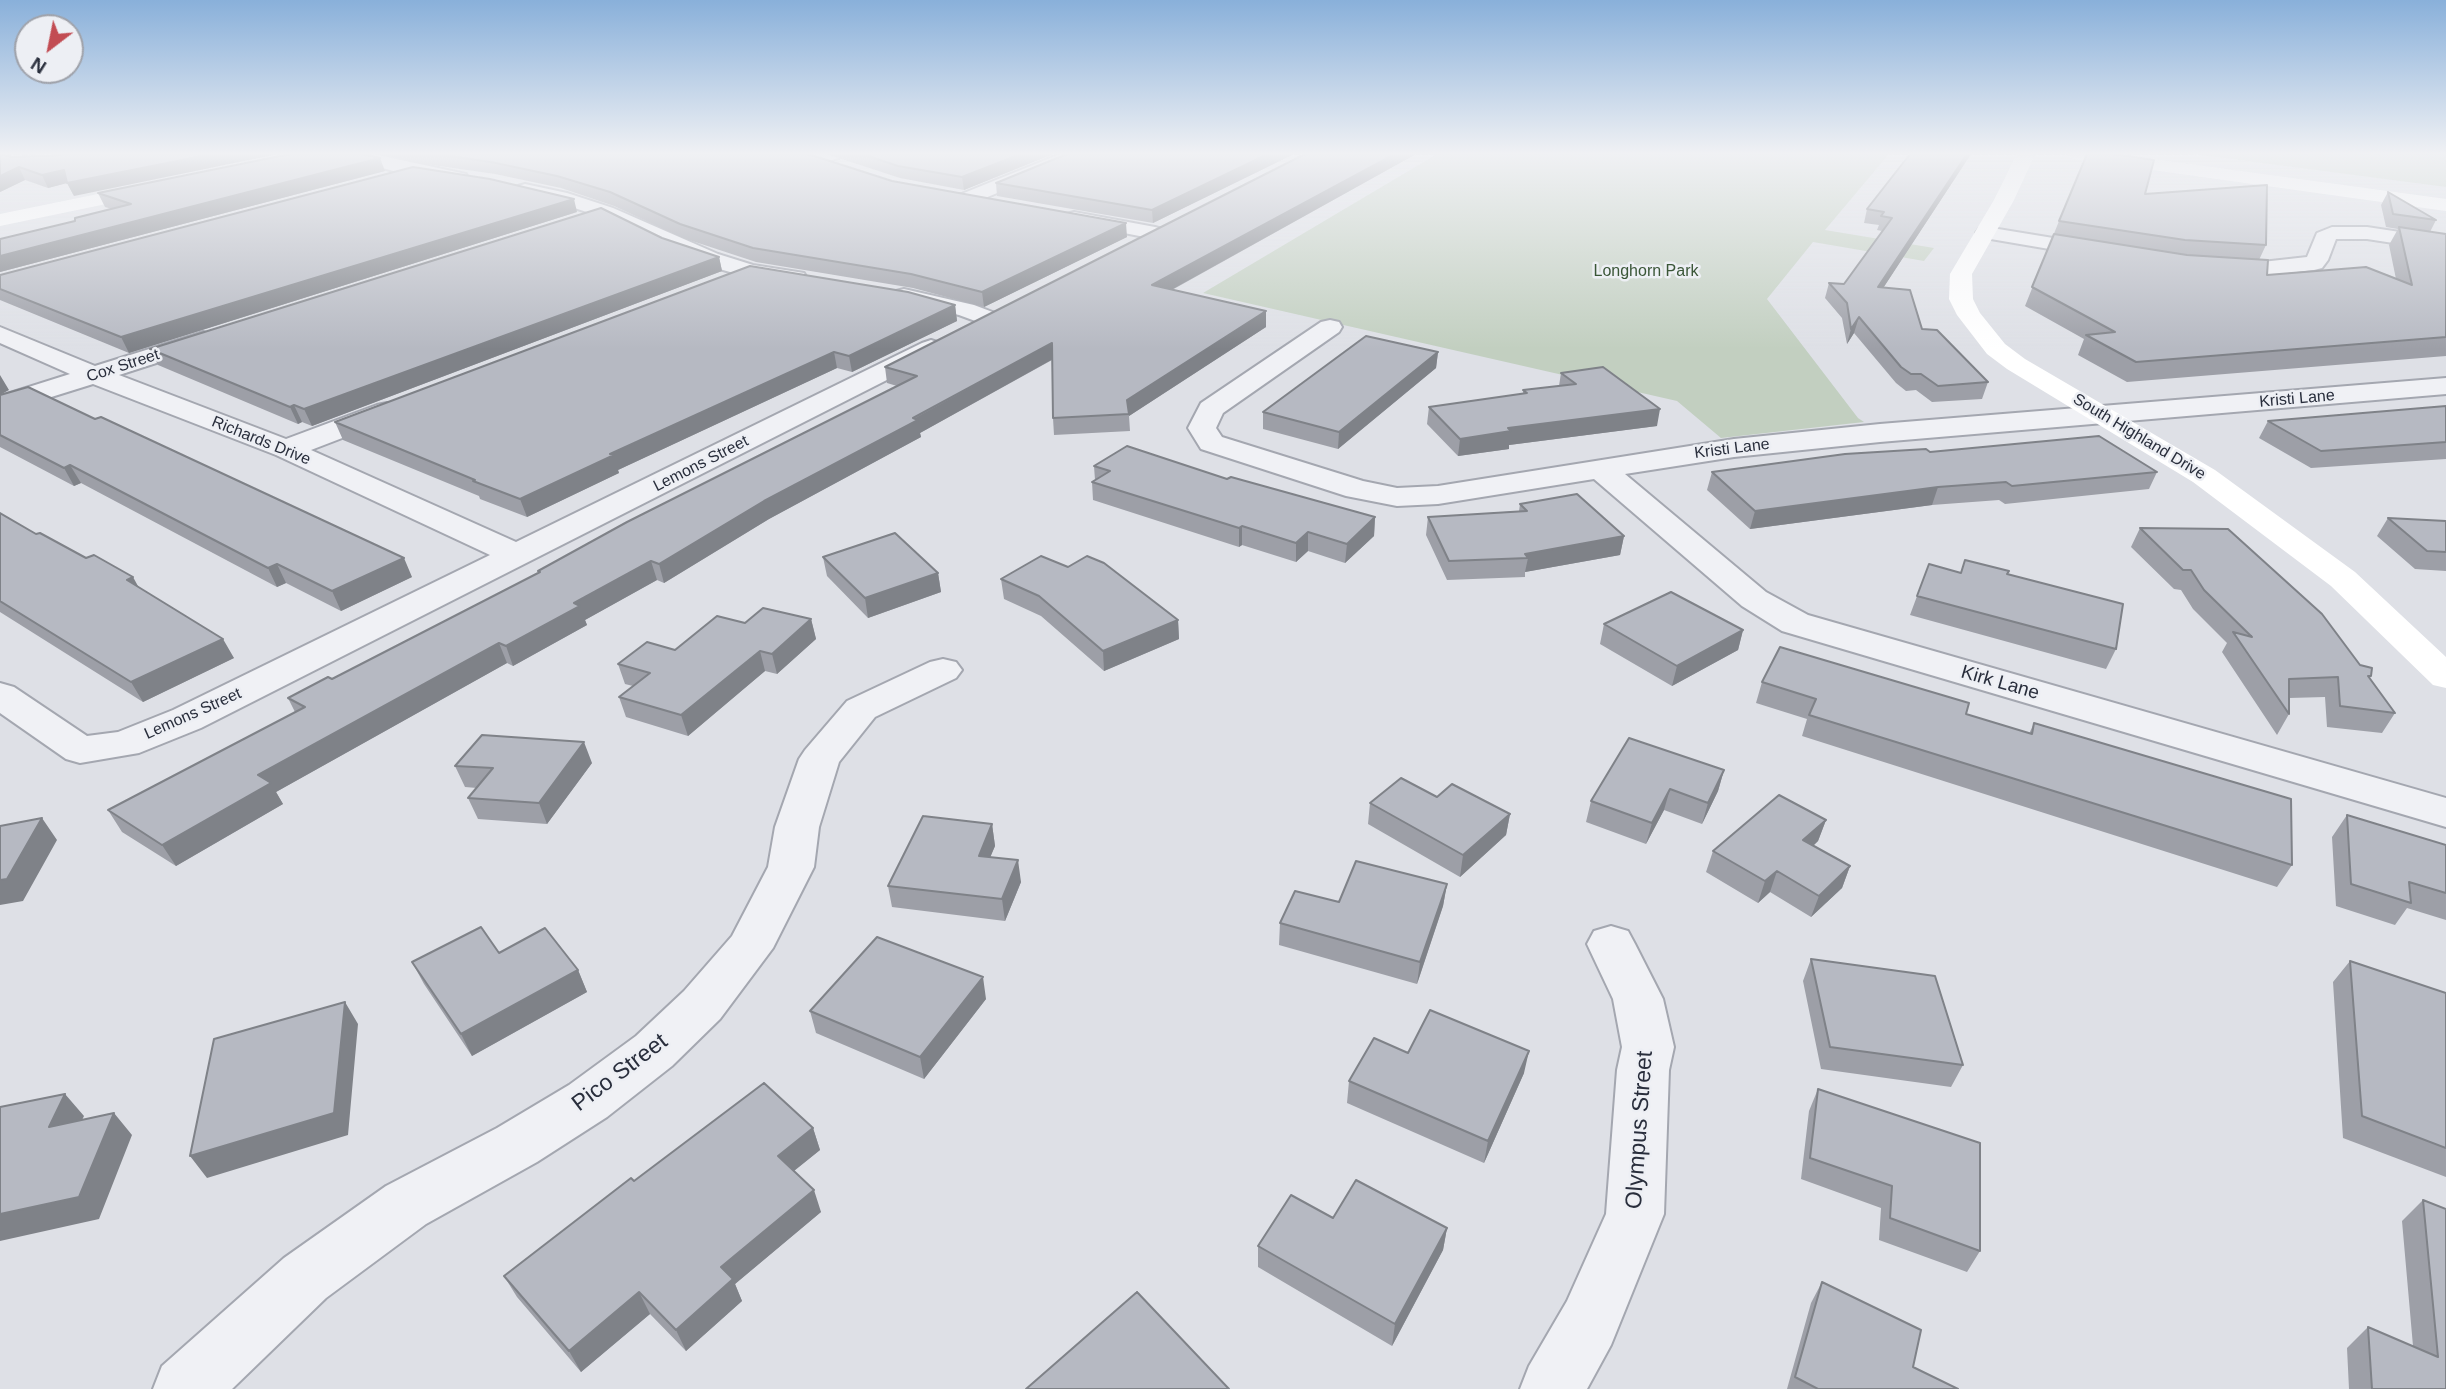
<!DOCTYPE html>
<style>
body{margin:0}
#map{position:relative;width:2446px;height:1389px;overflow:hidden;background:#dee0e6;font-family:Arial,sans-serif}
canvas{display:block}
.north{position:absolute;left:14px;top:14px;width:70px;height:70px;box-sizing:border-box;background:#edeff4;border:2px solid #9fa2aa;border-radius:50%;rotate:212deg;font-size:19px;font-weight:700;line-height:28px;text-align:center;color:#292e3c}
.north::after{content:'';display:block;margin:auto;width:24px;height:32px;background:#c24c53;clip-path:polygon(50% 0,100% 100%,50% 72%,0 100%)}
</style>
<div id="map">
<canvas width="2446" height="1389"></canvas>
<div class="north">N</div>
</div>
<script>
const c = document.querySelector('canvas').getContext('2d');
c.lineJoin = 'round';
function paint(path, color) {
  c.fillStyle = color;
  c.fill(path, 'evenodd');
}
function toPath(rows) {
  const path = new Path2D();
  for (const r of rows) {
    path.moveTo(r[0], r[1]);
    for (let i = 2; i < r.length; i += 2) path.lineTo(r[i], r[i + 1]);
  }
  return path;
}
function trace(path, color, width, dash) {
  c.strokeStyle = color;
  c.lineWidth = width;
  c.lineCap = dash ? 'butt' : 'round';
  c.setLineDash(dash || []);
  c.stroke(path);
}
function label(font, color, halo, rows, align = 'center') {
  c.font = font + ' Arial,sans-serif';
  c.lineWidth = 5;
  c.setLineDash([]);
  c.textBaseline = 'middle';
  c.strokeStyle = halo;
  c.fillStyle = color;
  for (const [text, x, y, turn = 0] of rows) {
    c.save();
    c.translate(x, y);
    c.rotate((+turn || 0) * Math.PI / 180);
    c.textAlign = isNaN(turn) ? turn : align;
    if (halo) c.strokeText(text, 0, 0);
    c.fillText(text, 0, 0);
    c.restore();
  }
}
paint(toPath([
 [1437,154,1889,154,1825,230,1934,248,1924,261,1813,242,1767,299,1858,418,1864,422,1721,438,1677,401,1203,293],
 [2193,154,2446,154,2446,187]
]), '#c2cfc0');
const street = toPath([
 [342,154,373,154,466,174,468,178,459,184,416,177,345,158,342,154],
 [842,154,839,158,817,164,808,159,814,154,842,154],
 [1060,154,1085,154,1082,158,973,203,966,205,956,199,959,195,1060,154],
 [525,184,567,193,613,208,718,254,753,265,804,273,807,278,804,283,796,285,751,278,702,264,599,216,556,202,518,194,515,190,518,186,525,184],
 [1074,212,1155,227,1162,229,1165,233,1162,237,1155,239,1067,222,1064,218,1067,214,1074,212],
 [1986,227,2102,246,2110,247,2113,252,2110,257,2102,258,1979,237,1976,233,1979,229,1986,227],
 [2332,227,2367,227,2446,239,2446,251,2367,239,2336,239,2328,260,2322,268,2314,270,2253,277,2217,276,2209,274,2206,269,2209,264,2217,262,2253,263,2307,257,2317,233,2332,227],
 [904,289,974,305,998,314,1001,319,998,324,989,326,959,315,896,301,892,296,896,291,904,289],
 [1330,320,1339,322,1342,327,1339,332,1223,413,1216,428,1222,437,1363,481,1397,488,1438,486,1734,439,1880,424,2446,378,2446,394,1880,442,1734,457,1625,474,1766,592,1808,615,2446,798,2446,827,1782,631,1742,606,1594,479,1438,504,1397,506,1346,496,1201,449,1188,428,1201,403,1321,322,1330,320],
 [0,327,95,366,194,335,203,332,212,335,216,340,212,345,119,375,286,439,377,405,387,403,397,405,401,411,397,417,311,450,516,542,922,343,931,340,940,343,944,348,940,353,201,728,139,753,80,763,66,759,0,713,0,683,14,687,87,736,118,732,173,710,490,555,276,455,93,384,0,413,0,396,70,374,0,343,0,327],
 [943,659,956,662,962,670,956,678,875,717,839,762,819,827,814,867,773,948,720,1019,672,1066,607,1117,537,1162,426,1224,326,1298,232,1389,153,1389,162,1366,284,1258,386,1186,497,1128,569,1085,636,1036,684,991,732,936,768,867,775,827,799,759,805,750,847,701,930,662,943,659],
 [1611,926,1628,931,1635,944,1663,999,1674,1047,1669,1070,1664,1214,1611,1345,1587,1389,1520,1389,1529,1366,1567,1301,1606,1214,1617,1070,1622,1047,1613,999,1587,944,1594,931,1611,926]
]);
trace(street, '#a4a7b0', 4);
paint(street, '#f0f1f5');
paint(toPath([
 [2017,154,2035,154,2014,200,1972,274,1973,299,1980,313,2005,344,2025,359,2215,470,2355,572,2446,657,2446,688,2433,685,2331,586,2193,482,2007,369,1987,354,1957,315,1949,299,1950,274,1994,200,2017,154],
 [2065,154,2115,154,2446,199,2446,211,2074,159,2065,154],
 [152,183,162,189,159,193,0,226,0,214,152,183]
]), '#fff');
paint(toPath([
 [0,154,12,157,61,155,74,196,67,183,48,188,25,180,0,192],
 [383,154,808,154,892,181,1127,237,984,307,913,288,756,262,683,238,614,206,561,188,495,174,418,163],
 [826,154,1053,154,964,190,900,178],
 [1067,154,1294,154,1153,223,997,196,996,183],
 [1305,154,1416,154,1172,290,1266,327,1129,416,1130,431,1054,435,1053,418,1052,360,920,433,921,437,769,519,664,583,657,580,585,620,587,625,513,666,507,663,276,792,283,804,176,866,122,832,108,810,295,712,288,698,332,679,539,573,538,571,897,386,887,383,885,367],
 [1910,154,1971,154,1883,288,1922,329,1988,382,1982,399,1932,402,1916,390,1906,391,1896,383,1854,333,1847,344,1842,318,1825,298,1829,283,1844,284,1882,231,1877,230,1879,225,1864,223,1867,209],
 [385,171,0,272,0,239,75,221,112,209,105,207,98,193],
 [2388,192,2436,220,2430,232,2446,234,2446,356,2127,382,2078,355,2084,339,2025,306,2059,221,2145,194,2266,245,2259,260,2267,275,2396,279,2389,245,2398,229,2386,227,2381,205],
 [577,212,129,353,0,300,0,275],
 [662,238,719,257,722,271,312,426,302,422,298,424,158,365,150,349],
 [955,305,957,321,852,372,837,368,618,470,619,473,527,517,480,499,479,496,343,440,335,422],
 [1438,352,1436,368,1338,449,1263,429,1263,412],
 [1561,373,1657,426,1509,445,1509,449,1458,456,1427,424,1429,407,1523,394,1523,390,1559,386],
 [0,395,412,577,341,611,286,583,277,587,81,483,74,486,0,447],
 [2446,406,2446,459,2311,468,2259,438,2268,421],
 [1930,452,2157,472,2149,489,2005,504,1999,500,1932,505,1750,529,1707,490,1712,472],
 [1094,466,1227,479,1375,517,1374,536,1345,563,1308,551,1296,562,1242,545,1239,547,1093,500,1092,482,1095,480],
 [1520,504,1624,536,1620,555,1525,572,1525,577,1447,580,1426,535,1428,517,1519,511],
 [0,513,36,534,139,587,234,658,143,702,0,612],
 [2388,518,2446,521,2446,571,2415,569,2377,536],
 [2140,528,2360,665,2371,676,2370,678,2395,713,2382,733,2327,727,2325,697,2289,698,2289,714,2277,735,2222,652,2227,643,2193,609,2181,590,2174,589,2131,547],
 [823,557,938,573,941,592,868,618,827,576],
 [1929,564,1960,573,2116,649,2106,669,1910,615],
 [1068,567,1178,620,1179,639,1104,671,1041,616,1004,599,1001,579],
 [811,619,816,639,777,674,765,671,688,736,626,717,619,697,633,686,625,684,618,664,675,650,745,623],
 [1604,624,1743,630,1738,650,1672,686,1600,644],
 [1762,682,1966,714,2029,734,2034,723,2292,865,2277,887,1802,736,1807,719,1756,703],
 [592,763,547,824,478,819,468,798,477,788,465,787,455,766],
 [1724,770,1718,791,1702,824,1664,810,1646,844,1586,822,1591,801],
 [1437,797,1510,814,1506,835,1460,877,1368,824,1370,803],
 [2347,815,2446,845,2446,920,2407,908,2395,925,2336,906,2332,837],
 [1826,820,1818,841,1813,846,1850,866,1842,888,1811,917,1770,892,1758,903,1706,872,1713,851],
 [992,824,995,846,990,857,1021,882,1005,921,892,907,888,886],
 [1447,884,1443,906,1417,984,1279,945,1280,923],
 [499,953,578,970,587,992,472,1056,424,984,412,962],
 [1811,959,1963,1065,1951,1087,1821,1069,1803,981],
 [2350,961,2446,993,2446,1177,2343,1138,2333,982],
 [986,999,924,1079,816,1033,810,1011],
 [1524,1073,1484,1163,1347,1103,1349,1081],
 [1818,1089,1980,1251,1967,1272,1879,1240,1881,1208,1801,1179,1809,1111],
 [813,1128,820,1150,794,1171,821,1212,735,1284,742,1301,686,1351,650,1314,581,1372,517,1297,504,1276,634,1181],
 [2423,1200,2446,1389,2349,1389,2347,1348,2368,1327,2413,1346,2402,1221],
 [1333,1218,1447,1228,1443,1250,1392,1346,1258,1267,1258,1246],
 [1822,1282,1913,1367,1958,1389,1787,1389,1811,1303]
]), '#9d9fa7');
paint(toPath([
 [212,154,278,154,74,196,67,183,48,188,42,175,64,170],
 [1021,154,1053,154,964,190,962,177],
 [1268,154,1294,154,1153,223,1152,210],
 [1395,154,1416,154,1153,300,1152,285],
 [1967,154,1971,154,1874,302,1878,287],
 [380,158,385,171,0,272,0,256],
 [19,167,25,180,0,192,0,176],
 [574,199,577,212,129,353,121,337],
 [1126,223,1127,237,984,307,982,292],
 [719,257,722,271,312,426,304,409],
 [955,305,957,321,852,372,849,356],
 [1266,311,1266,327,1129,416,1127,400],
 [1859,317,1854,333,1847,344,1851,329],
 [1052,343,1053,359,920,433,921,437,769,519,664,583,659,564,764,501],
 [834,352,837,368,618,470,619,473,527,517,520,499,610,454],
 [1438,352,1436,368,1338,449,1339,432],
 [0,375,9,390,0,395],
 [294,405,302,422,298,424,290,407],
 [1660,409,1657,426,1509,445,1509,449,1458,456,1460,439,1508,428],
 [70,465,81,483,74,486,64,468],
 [1938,487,1932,505,1750,529,1755,511],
 [1375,517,1374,536,1345,563,1347,544],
 [1242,526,1242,545,1239,547,1239,528],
 [1308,532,1308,551,1296,562,1296,543],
 [1624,536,1620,555,1525,572,1528,558,1525,554],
 [404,558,412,577,341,611,332,591],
 [651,561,657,580,585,620,587,625,513,666,506,646,574,603],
 [277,564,286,583,277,587,268,568],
 [938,573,941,592,868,618,865,598],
 [133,577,144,597,127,580],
 [811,619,816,639,777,674,772,654],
 [1178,620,1179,639,1104,671,1103,651],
 [1743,630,1738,650,1672,686,1677,666],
 [223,639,234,658,143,702,131,682],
 [499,643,507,663,276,792,283,804,176,866,162,845,258,775],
 [760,651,765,671,688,736,681,715],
 [584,742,592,763,547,824,539,803],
 [1724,770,1718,791,1702,824,1708,803],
 [1670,789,1664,810,1646,844,1652,823],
 [1510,814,1506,835,1460,877,1463,855],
 [42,818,57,840,23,901,0,905,0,880],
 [1826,820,1818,841,1796,862,1803,840],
 [992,824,995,846,982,877,979,856],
 [1018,860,1021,882,1005,921,1002,899],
 [1850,866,1842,888,1811,917,1819,896],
 [1777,871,1770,892,1758,903,1765,881],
 [1447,884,1443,906,1417,984,1420,962],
 [578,970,587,992,472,1056,461,1034],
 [983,977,986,999,924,1079,920,1057],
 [345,1002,358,1024,348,1135,207,1178,190,1156],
 [1529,1051,1524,1073,1484,1163,1488,1141],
 [65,1094,84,1116,68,1149,49,1127],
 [114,1113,132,1135,99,1219,0,1241,0,1214],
 [813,1128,820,1150,785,1178,778,1156],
 [814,1190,821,1212,735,1284,742,1301,686,1351,676,1330,721,1267],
 [1447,1228,1443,1250,1392,1346,1395,1324],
 [639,1292,650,1314,581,1372,569,1351]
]), '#7f8288');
const building = toPath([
 [0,154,12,157,61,155,62,154,212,154,67,183,64,170,42,175,19,167,0,176,0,154],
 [290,154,363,154,380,158,0,256,0,239,75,221,75,218,131,204,98,193,290,154],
 [436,154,808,154,892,181,1126,223,982,292,911,274,753,248,680,224,610,192,557,176,491,162,436,154],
 [862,154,1021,154,962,177,898,166,862,154],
 [1067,154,1268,154,1152,210,996,183,1067,154],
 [1305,154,1395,154,1152,285,1266,311,1127,400,1129,414,1053,418,1052,343,913,418,918,420,764,501,659,564,651,561,574,603,580,606,506,646,499,643,258,775,271,783,162,845,108,810,305,707,288,698,328,677,332,679,540,572,538,571,627,522,917,376,885,367,1305,154],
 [1910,154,1967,154,1878,287,1910,290,1922,329,1937,330,1988,382,1938,386,1921,374,1911,374,1901,367,1859,317,1851,329,1847,303,1829,283,1844,284,1892,218,1881,216,1884,212,1867,209,1910,154],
 [2087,154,2114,154,2154,160,2145,194,2267,185,2266,245,2185,240,2059,221,2087,154],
 [413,167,490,179,574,199,121,337,0,289,0,275,413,167],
 [2388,192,2436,220,2393,214,2388,192],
 [601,208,662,238,719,257,304,409,294,405,290,407,150,349,601,208],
 [2399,227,2446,234,2446,337,2136,362,2086,335,2115,332,2032,287,2054,234,2187,255,2268,260,2267,275,2366,267,2412,285,2399,227],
 [750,266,908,292,955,305,849,356,834,352,610,454,614,455,520,499,473,481,475,480,335,422,750,266],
 [1366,336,1438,352,1339,432,1263,412,1366,336],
 [1603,367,1660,409,1508,428,1511,431,1460,439,1429,407,1527,393,1523,390,1576,384,1561,373,1603,367],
 [28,387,95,419,101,417,404,558,332,591,277,564,268,568,70,465,64,468,0,435,0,395,28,387],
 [2446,406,2446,442,2321,451,2268,421,2446,406],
 [2099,436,2157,472,2012,486,2006,482,1938,487,1755,511,1712,472,1845,454,1926,449,1930,452,2099,436],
 [1127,446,1227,479,1231,477,1375,517,1347,544,1308,532,1296,543,1242,526,1239,528,1092,482,1110,471,1094,466,1127,446],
 [1577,494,1624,536,1525,554,1528,558,1449,561,1428,517,1527,511,1520,504,1577,494],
 [0,513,36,534,40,533,86,558,94,555,133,577,127,580,223,639,131,682,0,601,0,513],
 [2388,518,2446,521,2446,552,2427,551,2388,518],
 [2140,528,2228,529,2322,614,2360,665,2372,668,2371,676,2368,676,2395,713,2340,706,2338,677,2289,679,2289,714,2233,632,2252,637,2204,590,2191,570,2183,570,2140,528],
 [895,533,938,573,865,598,823,557,895,533],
 [1041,556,1068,567,1087,556,1104,563,1178,620,1103,651,1039,596,1001,579,1041,556],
 [1965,560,2009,571,2007,574,2123,604,2116,649,1917,596,1929,564,1961,573,1965,560],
 [1671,592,1743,630,1677,666,1604,624,1671,592],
 [763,608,811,619,772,654,760,651,681,715,619,697,650,673,618,664,647,642,675,650,717,616,745,623,763,608],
 [1780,647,1969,703,1966,714,2032,734,2034,723,2291,799,2292,865,1809,715,1816,699,1762,682,1780,647],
 [482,735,584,742,539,803,468,798,493,768,455,766,482,735],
 [1629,738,1724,770,1708,803,1670,789,1652,823,1591,801,1629,738],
 [1401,778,1437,797,1452,784,1510,814,1463,855,1370,803,1401,778],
 [1779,795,1826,820,1803,840,1850,866,1819,896,1777,871,1765,881,1713,851,1779,795],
 [2347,815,2446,845,2446,893,2409,882,2411,903,2351,884,2347,815],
 [923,816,992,824,979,856,1018,860,1002,899,888,886,923,816],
 [42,818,7,879,0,880,0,826,42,818],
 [1356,861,1447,884,1420,962,1280,923,1295,891,1339,902,1356,861],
 [481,927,499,953,545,928,578,970,461,1034,412,962,481,927],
 [877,937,983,977,920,1057,810,1011,877,937],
 [1811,959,1935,976,1963,1065,1830,1047,1811,959],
 [2350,961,2446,993,2446,1148,2362,1116,2350,961],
 [345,1002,334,1113,190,1156,214,1039,345,1002],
 [1430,1010,1529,1051,1488,1141,1349,1081,1374,1038,1408,1053,1430,1010],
 [764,1083,813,1128,778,1156,814,1190,721,1267,733,1279,676,1330,639,1292,569,1351,504,1276,631,1178,634,1181,764,1083],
 [1818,1089,1980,1143,1980,1251,1890,1218,1892,1186,1810,1158,1818,1089],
 [65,1094,49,1127,114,1113,79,1197,0,1214,0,1107,65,1094],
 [1356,1180,1447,1228,1395,1324,1258,1246,1291,1195,1333,1218,1356,1180],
 [2423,1200,2446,1209,2446,1389,2372,1389,2368,1327,2438,1357,2423,1200],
 [1822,1282,1921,1330,1913,1367,1958,1389,1818,1389,1795,1377,1822,1282],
 [1137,1292,1229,1389,1026,1389,1137,1292]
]);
paint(building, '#b6b9c2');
trace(building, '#7f8288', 2);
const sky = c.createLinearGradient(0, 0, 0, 349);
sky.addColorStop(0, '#89b0da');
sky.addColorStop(0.44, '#f0f1f4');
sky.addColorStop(1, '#f0f1f400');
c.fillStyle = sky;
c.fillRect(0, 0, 2446, 349);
label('16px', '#3a5637', '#edeff4', [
 ["Longhorn Park",1646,272]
]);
label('16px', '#292e3c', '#edeff4', [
 ["Cox Street",123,366,-18],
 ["Kristi Lane",2297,399,-5],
 ["South Highland Drive",2139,437,31],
 ["Richards Drive",261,441,22],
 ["Kristi Lane",1732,449,-7],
 ["Lemons Street",701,464,-27],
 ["Lemons Street",193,714,-24]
]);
label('19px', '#292e3c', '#edeff4', [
 ["Kirk Lane",2000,683,16]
]);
label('23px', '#292e3c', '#edeff4', [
 ["Pico Street",620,1073,-37],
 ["Olympus Street",1640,1130,-86]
]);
</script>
